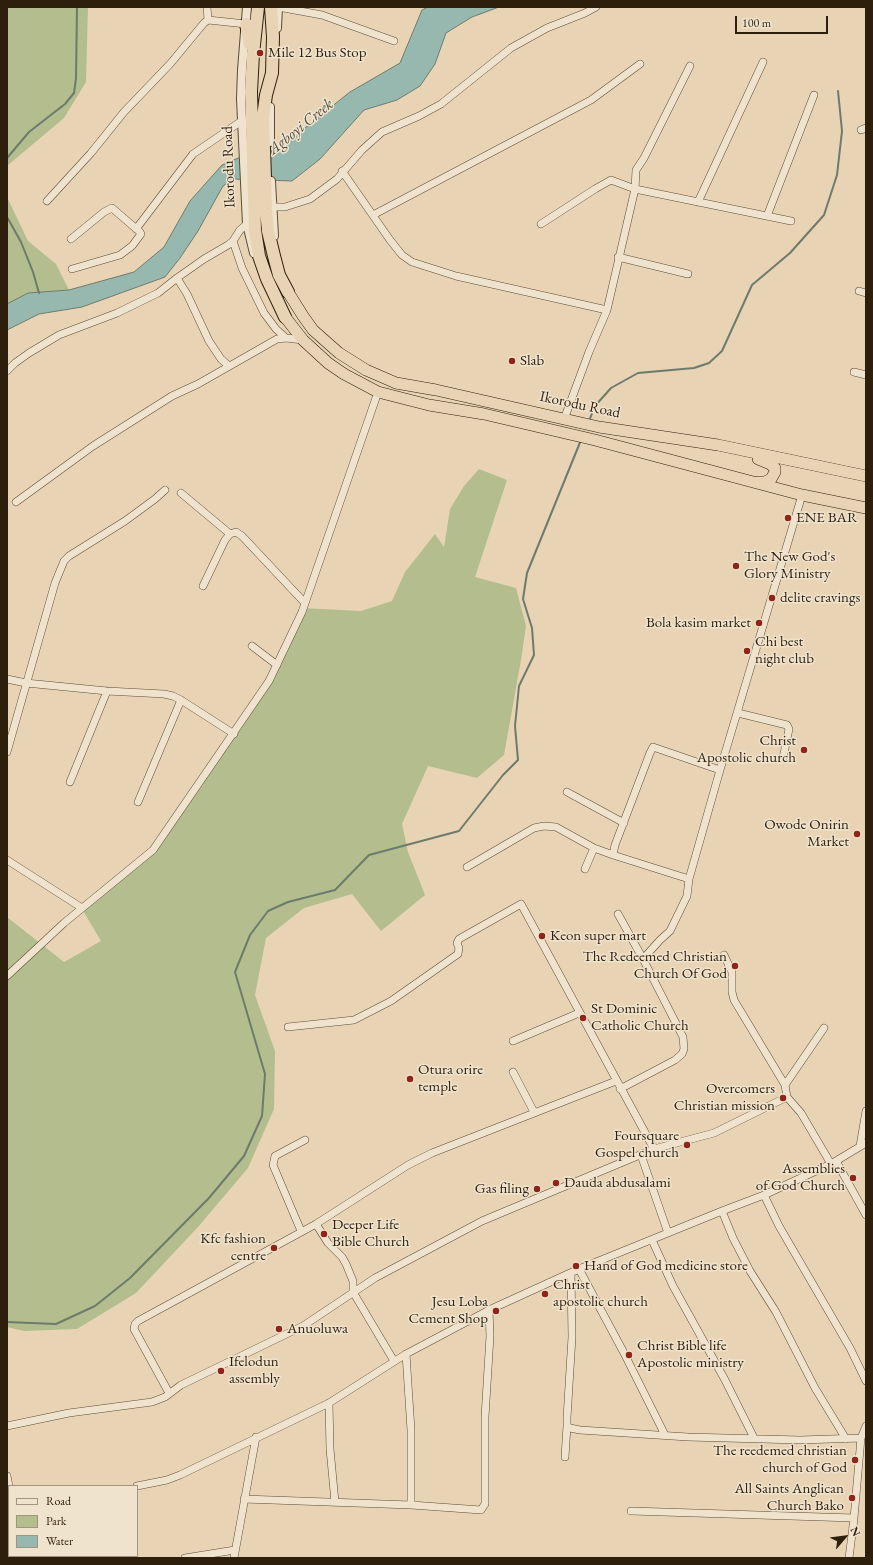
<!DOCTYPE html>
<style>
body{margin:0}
#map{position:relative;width:873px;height:1565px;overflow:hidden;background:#e8d4b4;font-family:"EB Garamond",serif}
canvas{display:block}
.frame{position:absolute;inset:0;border:8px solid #2e1f0c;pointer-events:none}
.legend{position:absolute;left:8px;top:1485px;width:130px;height:72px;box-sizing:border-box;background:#f0e3ce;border:1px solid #a29580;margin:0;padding:5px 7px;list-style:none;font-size:12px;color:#2e1f0c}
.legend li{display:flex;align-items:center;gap:8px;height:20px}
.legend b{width:20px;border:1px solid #a29580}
.north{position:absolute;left:825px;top:1517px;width:40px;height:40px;-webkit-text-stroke:3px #f0e3ce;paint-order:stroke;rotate:62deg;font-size:11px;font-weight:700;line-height:16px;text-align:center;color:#2e1f0c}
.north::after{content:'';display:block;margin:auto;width:14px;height:18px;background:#2e1f0c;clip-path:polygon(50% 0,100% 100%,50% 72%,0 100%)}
.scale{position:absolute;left:735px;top:16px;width:93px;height:18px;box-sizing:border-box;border:2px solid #2e1f0c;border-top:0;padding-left:5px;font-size:12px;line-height:14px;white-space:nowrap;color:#2e1f0c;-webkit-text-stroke:3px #f0e3ce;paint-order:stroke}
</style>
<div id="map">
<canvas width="873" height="1565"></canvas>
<div class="frame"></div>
<ul class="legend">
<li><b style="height:5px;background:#f0e3ce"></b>Road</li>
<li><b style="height:11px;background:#b4bd8e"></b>Park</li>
<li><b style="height:11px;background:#97b8ae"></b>Water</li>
</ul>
<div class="north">N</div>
<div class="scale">100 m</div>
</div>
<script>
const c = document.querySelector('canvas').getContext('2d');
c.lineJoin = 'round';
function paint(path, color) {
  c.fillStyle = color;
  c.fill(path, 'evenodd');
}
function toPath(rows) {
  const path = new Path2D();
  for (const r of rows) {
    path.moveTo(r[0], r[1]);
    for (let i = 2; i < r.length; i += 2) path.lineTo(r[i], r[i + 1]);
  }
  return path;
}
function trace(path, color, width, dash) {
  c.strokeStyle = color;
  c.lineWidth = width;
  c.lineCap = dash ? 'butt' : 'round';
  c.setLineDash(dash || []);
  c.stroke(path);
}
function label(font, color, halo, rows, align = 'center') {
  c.font = font + ' "EB Garamond",serif';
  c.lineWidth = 3;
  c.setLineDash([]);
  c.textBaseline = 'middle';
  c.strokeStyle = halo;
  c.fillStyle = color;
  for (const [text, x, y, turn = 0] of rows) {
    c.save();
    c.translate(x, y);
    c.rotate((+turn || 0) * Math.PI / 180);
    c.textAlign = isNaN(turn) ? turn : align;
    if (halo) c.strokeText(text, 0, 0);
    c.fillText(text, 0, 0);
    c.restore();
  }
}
paint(toPath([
 [7,7,88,7,86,82,64,118,7,166],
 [7,197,28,241,56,264,69,290,28,293,7,304],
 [479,469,507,480,475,577,516,588,526,626,521,660,504,755,477,778,428,766,402,824,408,852,425,895,381,931,352,894,304,908,266,938,255,995,275,1051,274,1109,248,1168,198,1227,136,1293,77,1329,24,1331,7,1327,7,917,64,962,101,941,82,909,150,848,274,672,301,608,361,611,392,601,405,572,435,534,444,547,450,509,464,486]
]), '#b4bd8e');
const water = toPath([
 [428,7,499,7,472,17,446,33,435,64,420,86,397,100,364,110,320,159,292,181,233,179,223,186,198,231,180,258,165,277,82,307,39,314,7,330,7,304,28,293,69,290,134,272,164,247,190,201,222,165,243,156,283,149,306,127,350,92,400,63,422,10,428,7]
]);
paint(water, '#97b8ae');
trace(water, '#6d7b6d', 1);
trace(toPath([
 [7,158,29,132,65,104,74,93,76,78,77,7],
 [7,217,21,242,33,272,39,293],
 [589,421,595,406,611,388,638,373,694,368,709,363,722,351,752,285,790,253,824,215,837,175,842,131,838,91],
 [7,1322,56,1324,95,1306,130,1278,209,1198,244,1156,262,1116,265,1074,235,972,250,935,268,911,288,902,335,890,369,855,459,831,503,775,518,760,515,726,519,686,534,655,532,628,523,599,527,573,581,440]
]), '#6d7b6d', 2);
const minor = toPath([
 [207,7,208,20],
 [278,7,322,15,394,41],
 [861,130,866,128],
 [342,171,390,240,402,255,412,262,456,276,607,310],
 [47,201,91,153,124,112,170,64,204,23,208,20,246,24],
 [698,202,763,62],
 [273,207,285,207,310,199,337,179,362,150,382,132,419,116,441,104,511,48,547,28,585,13,596,7],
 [373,215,591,100,640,64],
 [767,216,814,95],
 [541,224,595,189,611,180,635,189,791,221],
 [136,229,193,154,243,120],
 [71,239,104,212,112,208,140,232,141,234,132,246,120,255,72,269],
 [233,241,242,268,264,313,276,329,286,338],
 [618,257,688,274],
 [177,278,187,294,209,341,221,359,229,366],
 [859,291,866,293],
 [7,371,15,363,29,353,59,335,117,313,158,293,177,278,204,259,228,245,233,241,240,230,247,224],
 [854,372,866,375],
 [566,414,589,352,607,310,635,189,636,170,644,158,690,66],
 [181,493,230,534],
 [16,502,93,446,172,396,198,384,277,339,286,338,303,340],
 [203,586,225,540,230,534,236,532,242,536,304,602],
 [252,646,277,665],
 [7,679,26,683,107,691,164,694,173,696,181,700,234,734],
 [738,713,787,725,789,729,783,758],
 [7,752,55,583,64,561,69,556,125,521,155,499,165,490],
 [70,782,107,691],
 [567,792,624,823],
 [138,802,181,700],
 [7,860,82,908],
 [467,867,534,828,544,826,556,827,594,848,613,855],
 [585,869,594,848],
 [689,879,613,855,615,845,650,753,653,747,720,770],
 [618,914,643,959],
 [724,955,732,972,732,992,734,1000,785,1085,787,1097,801,1113,831,1164],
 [7,976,64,923,153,850,269,681,302,612,378,392],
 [288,1027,354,1020,391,1001,458,954,459,948,457,943,459,939,521,904,654,1149],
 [513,1041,579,1013],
 [513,1072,534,1112],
 [785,1085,824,1028],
 [620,1089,675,1060,682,1054,684,1049,683,1037,643,959,660,940,670,931,687,896,689,879,720,770,802,495],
 [860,1146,866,1111],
 [641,1155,668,1233],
 [836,1161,866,1215],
 [764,1195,779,1226,850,1348,866,1381],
 [722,1211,733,1238,750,1271,776,1312,815,1388,846,1439],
 [316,1224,328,1243,342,1257,346,1264,353,1281,353,1292,394,1361],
 [301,1231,273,1165,275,1156,305,1140],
 [652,1240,673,1286,725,1380,754,1438],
 [579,1269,624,1353,665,1435],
 [571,1273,572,1337,567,1418,567,1426,570,1428,580,1430,688,1437,800,1440,861,1438],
 [406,1354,411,1430,411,1505],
 [169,1393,134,1329,135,1324,138,1321,316,1224,408,1165,432,1153,616,1081],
 [329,1403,330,1449,335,1502],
 [7,1426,69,1413,152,1402,165,1397,181,1385,303,1326,375,1278,482,1221,654,1149,714,1133,787,1097],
 [565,1457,567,1426],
 [7,1476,9,1486],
 [137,1486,167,1480,180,1475,329,1403,406,1354,489,1310,579,1269,722,1211,764,1195,831,1164,866,1143],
 [244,1499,411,1505,481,1510,485,1504,485,1417,490,1336,489,1310],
 [7,1508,9,1508],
 [631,1511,854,1518],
 [185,1558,235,1550],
 [234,1558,256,1437],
 [849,1558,854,1518,861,1438,866,1426]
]);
const tertiary = toPath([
 [247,7,242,70,241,99,247,224,254,253],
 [277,28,278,7],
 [270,142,270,107],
 [271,181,274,236]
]);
const trunk = toPath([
 [288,292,303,316,313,330,339,353,366,370,396,383,436,390,599,427,718,445,866,476],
 [285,317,303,340,328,363,344,374,378,392,429,405,484,414,595,440,802,495,866,508],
 [757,482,765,482,771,479,775,472,775,468,770,464,758,459]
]);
const motorway = toPath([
 [258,7,253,54,251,92,255,230,259,256,267,279,285,317],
 [271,7,273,37,272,73,266,95,263,117,266,209,268,231,274,256,279,275,288,292],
 [246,24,250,44]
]);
trace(minor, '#5c4c36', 8);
trace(tertiary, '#5c4c36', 10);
trace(trunk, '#2e1f0c', 12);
trace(motorway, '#2e1f0c', 14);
trace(minor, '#f0e3ce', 7);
trace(tertiary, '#f0e3ce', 8);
trace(trunk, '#e8d4b4', 11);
trace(motorway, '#e8d4b4', 12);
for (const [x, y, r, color] of [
 [260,53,4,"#8f2418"],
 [512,361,4,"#8f2418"],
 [788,518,4,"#8f2418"],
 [736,566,4,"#8f2418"],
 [772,598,4,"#8f2418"],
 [759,623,4,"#8f2418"],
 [747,651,4,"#8f2418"],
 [804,750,4,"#8f2418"],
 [857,834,4,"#8f2418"],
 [542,936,4,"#8f2418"],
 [735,966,4,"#8f2418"],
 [583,1018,4,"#8f2418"],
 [410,1079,4,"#8f2418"],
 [783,1098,4,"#8f2418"],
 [687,1145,4,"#8f2418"],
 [853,1178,4,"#8f2418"],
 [556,1183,4,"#8f2418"],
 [537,1189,4,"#8f2418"],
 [324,1234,4,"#8f2418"],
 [274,1248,4,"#8f2418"],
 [576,1266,4,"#8f2418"],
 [545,1294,4,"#8f2418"],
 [496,1311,4,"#8f2418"],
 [279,1329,4,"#8f2418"],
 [629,1355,4,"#8f2418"],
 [221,1371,4,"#8f2418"],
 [855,1460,4,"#8f2418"],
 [852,1498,4,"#8f2418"]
]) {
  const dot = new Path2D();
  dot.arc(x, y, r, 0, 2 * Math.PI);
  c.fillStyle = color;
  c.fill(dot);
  trace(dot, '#f0e3ce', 1.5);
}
label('15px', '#2e1f0c', '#f0e3ce', [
 ["Mile 12 Bus Stop",268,53],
 ["Slab",520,361],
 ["ENE BAR",796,518],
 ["The New God's",744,557],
 ["Glory Ministry",744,574],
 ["delite cravings",780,598],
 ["Bola kasim market",751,623,"right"],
 ["Chi best",755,642],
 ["night club",755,659],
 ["Christ",796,741,"right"],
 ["Apostolic church",796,758,"right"],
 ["Owode Onirin",849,825,"right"],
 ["Market",849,842,"right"],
 ["Keon super mart",550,936],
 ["The Redeemed Christian",727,957,"right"],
 ["Church Of God",727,974,"right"],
 ["St Dominic",591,1009],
 ["Catholic Church",591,1026],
 ["Otura orire",418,1070],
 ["temple",418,1087],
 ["Overcomers",775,1089,"right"],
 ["Christian mission",775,1106,"right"],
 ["Foursquare",679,1136,"right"],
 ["Gospel church",679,1153,"right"],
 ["Assemblies",845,1169,"right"],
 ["of God Church",845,1186,"right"],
 ["Dauda abdusalami",564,1183],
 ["Gas filing",529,1189,"right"],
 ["Deeper Life",332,1225],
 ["Bible Church",332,1242],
 ["Kfc fashion",266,1239,"right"],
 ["centre",266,1256,"right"],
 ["Hand of God medicine store",584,1266],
 ["Christ",553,1285],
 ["apostolic church",553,1302],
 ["Jesu Loba",488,1302,"right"],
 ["Cement Shop",488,1319,"right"],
 ["Anuoluwa",287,1329],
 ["Christ Bible life",637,1346],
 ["Apostolic ministry",637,1363],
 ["Ifelodun",229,1362],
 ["assembly",229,1379],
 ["The reedemed christian",847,1451,"right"],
 ["church of God",847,1468,"right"],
 ["All Saints Anglican",844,1489,"right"],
 ["Church Bako",844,1506,"right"]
], 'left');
label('15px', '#2e1f0c', '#f0e3ce', [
 ["Ikorodu Road",229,167,-92],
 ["Ikorodu Road",580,405,12]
]);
label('italic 16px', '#4e4d3d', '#f0e3ce', [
 ["Agboyi Creek",301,127,-39]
]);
</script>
